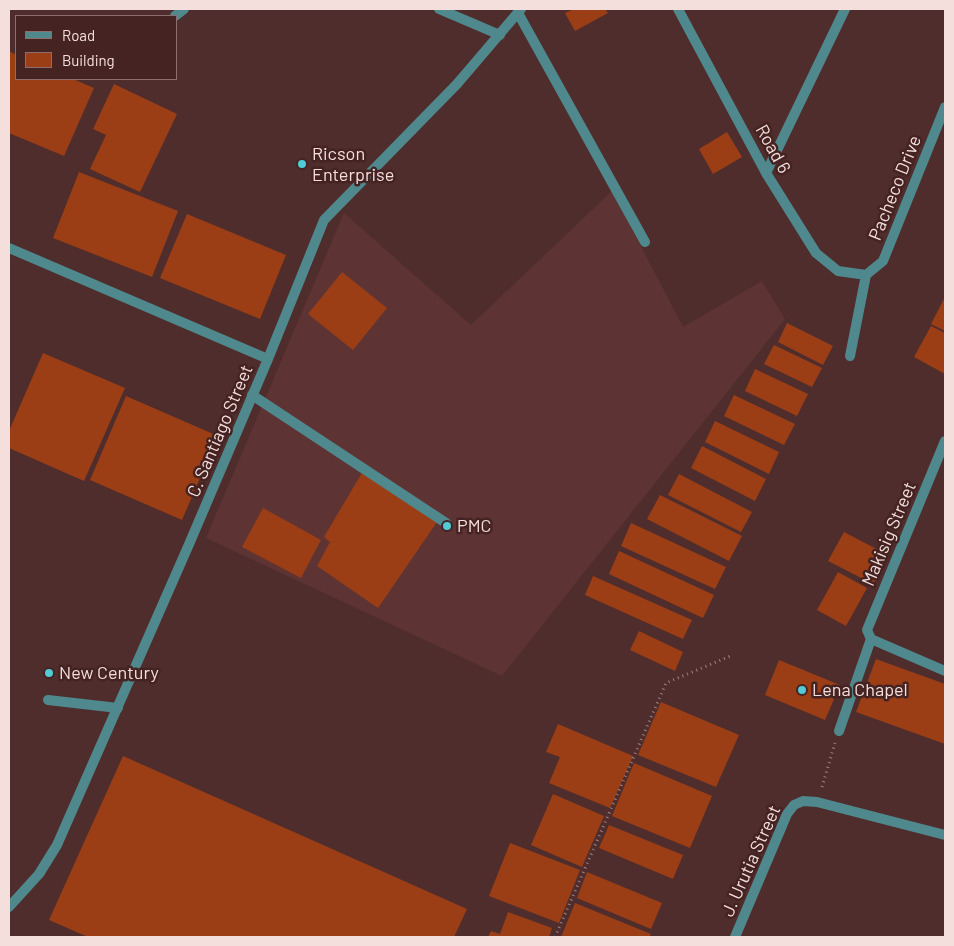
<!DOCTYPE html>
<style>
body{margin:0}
#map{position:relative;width:954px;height:946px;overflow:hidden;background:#4f2d2c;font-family:Barlow,sans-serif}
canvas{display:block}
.frame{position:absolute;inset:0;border:10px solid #f5dfdd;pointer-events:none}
.legend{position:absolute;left:15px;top:15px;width:162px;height:65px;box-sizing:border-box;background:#442322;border:1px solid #8b6e6d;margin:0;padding:6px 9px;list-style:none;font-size:15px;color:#f5dfdd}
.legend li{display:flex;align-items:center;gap:10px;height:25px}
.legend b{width:25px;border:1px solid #8b6e6d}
</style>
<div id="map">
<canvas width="954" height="946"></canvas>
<div class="frame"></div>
<ul class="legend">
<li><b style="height:6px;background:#4f888d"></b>Road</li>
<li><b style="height:14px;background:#9b3e15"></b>Building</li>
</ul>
</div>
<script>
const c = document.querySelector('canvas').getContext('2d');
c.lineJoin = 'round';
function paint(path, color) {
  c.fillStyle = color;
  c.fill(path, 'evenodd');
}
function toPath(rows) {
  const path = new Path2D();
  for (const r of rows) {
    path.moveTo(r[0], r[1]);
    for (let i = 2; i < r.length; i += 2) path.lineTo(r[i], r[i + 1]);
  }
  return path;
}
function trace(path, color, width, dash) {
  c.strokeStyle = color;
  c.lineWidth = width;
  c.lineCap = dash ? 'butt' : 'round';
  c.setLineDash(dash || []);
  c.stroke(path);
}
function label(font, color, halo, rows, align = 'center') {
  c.font = font + ' Barlow,sans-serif';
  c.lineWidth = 5;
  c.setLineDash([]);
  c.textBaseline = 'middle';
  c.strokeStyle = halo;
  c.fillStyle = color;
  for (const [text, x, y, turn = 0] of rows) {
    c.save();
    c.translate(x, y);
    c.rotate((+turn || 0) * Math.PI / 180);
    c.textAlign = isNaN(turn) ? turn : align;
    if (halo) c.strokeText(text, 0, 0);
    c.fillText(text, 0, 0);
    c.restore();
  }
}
paint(toPath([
 [612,191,683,327,762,281,785,319,502,676,206,538,344,213,471,325]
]), '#5d3433');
paint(toPath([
 [574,9,605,9,608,13,575,31,565,13],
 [9,51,16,55,16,79,73,79,94,88,64,156,9,133],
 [114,84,177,114,140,192,90,169,106,135,93,129],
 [727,132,742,157,713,174,699,149],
 [79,172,178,211,152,277,53,238],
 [187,214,286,255,260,319,160,278],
 [342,272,387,308,353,350,308,314],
 [945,297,945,331,931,324],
 [787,323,833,346,823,365,778,342],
 [931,326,945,333,945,374,914,357],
 [774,345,822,368,812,387,764,364],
 [43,353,125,388,84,481,9,448,9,431],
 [755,369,808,394,797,416,745,391],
 [734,395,795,424,784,445,724,416],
 [126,396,218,436,182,520,90,480],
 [715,421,779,452,769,474,705,442],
 [702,446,766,479,755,501,691,468],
 [363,471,437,522,378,608,317,566,330,542,324,537],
 [679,474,752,512,741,532,668,495],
 [660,495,742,536,729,561,647,519],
 [263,508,321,540,301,578,242,547],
 [631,523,726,567,715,589,621,546],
 [844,532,888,555,873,584,828,561],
 [619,551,714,595,703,618,609,574],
 [838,572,867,588,846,626,817,610],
 [593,576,692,620,683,639,585,595],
 [639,631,683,652,675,671,630,650],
 [876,659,945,684,945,744,856,712],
 [779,660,840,685,825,720,765,695],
 [661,702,739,735,716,787,638,755],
 [558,724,633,756,610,808,549,783,560,757,546,752],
 [123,756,467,909,454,937,88,937,49,920],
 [634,763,712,796,690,848,612,816],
 [553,794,604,816,582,867,531,845],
 [609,825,683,855,673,879,599,848],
 [510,843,580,870,559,923,489,896],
 [587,872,662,903,651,929,577,898],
 [575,903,651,934,649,937,561,937],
 [508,912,552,928,549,937,488,937,491,931,500,934]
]), '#9b3e15');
trace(toPath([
 [822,787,835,743],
 [555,937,666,683,733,655]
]), '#9e8280', 3, [1, 4]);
trace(toPath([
 [518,13,645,242],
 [175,16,184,9],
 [252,395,446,523],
 [48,700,118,708],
 [839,731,871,639]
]), '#4f888d', 10);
trace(toPath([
 [439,9,500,35],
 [678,9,766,173,816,253,838,271,866,275],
 [766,173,845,9],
 [9,248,268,359],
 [866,275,883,261,945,107],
 [850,356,866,275],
 [945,441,867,630,871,639,945,671],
 [9,907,39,874,57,845,190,542,268,359,324,220,457,84,521,9],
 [735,937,787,814,794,805,803,801,817,802,945,835]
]), '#4f888d', 10);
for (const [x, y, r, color] of [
 [302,164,5,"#51ccd4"],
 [447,526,5,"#51ccd4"],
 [49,673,5,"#51ccd4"],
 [802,690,5,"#51ccd4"]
]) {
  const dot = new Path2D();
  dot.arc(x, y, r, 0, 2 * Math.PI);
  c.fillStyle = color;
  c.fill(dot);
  trace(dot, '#442322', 2);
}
label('18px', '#f5dfdd', '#442322', [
 ["Road 6",773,149,61],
 ["Pacheco Drive",895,188,-68],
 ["C. Santiago Street",220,431,-67],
 ["Makisig Street",889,534,-67],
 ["J. Urutia Street",751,861,-66]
]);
label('18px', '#f5dfdd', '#442322', [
 ["Ricson",312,154],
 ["Enterprise",312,175],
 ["PMC",457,526],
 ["New Century",59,673],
 ["Lena Chapel",812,690]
], 'left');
</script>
